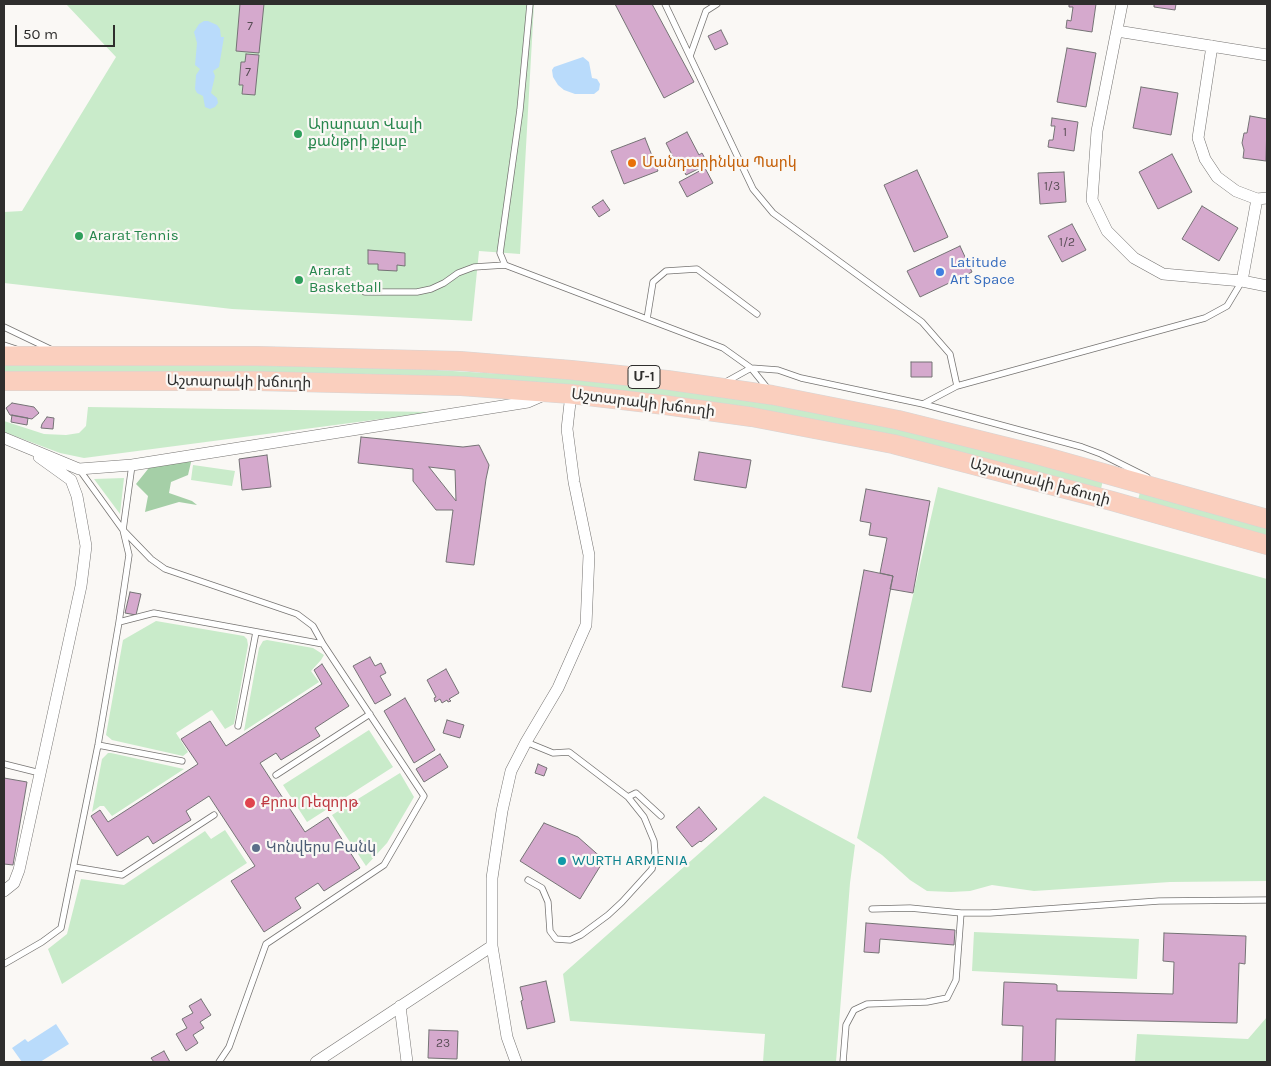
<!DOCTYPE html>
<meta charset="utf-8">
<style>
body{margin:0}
#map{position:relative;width:1271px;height:1066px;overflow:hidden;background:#faf8f5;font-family:Karla,sans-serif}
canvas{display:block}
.frame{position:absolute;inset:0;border:5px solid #2f2e2d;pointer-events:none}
.scale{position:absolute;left:15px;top:25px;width:100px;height:22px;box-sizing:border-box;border:2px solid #2f2e2d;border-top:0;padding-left:6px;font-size:15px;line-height:18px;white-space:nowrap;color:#2f2e2d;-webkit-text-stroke:4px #faf8f5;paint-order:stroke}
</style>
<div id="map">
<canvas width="1271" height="1066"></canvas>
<div class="frame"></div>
<div class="scale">50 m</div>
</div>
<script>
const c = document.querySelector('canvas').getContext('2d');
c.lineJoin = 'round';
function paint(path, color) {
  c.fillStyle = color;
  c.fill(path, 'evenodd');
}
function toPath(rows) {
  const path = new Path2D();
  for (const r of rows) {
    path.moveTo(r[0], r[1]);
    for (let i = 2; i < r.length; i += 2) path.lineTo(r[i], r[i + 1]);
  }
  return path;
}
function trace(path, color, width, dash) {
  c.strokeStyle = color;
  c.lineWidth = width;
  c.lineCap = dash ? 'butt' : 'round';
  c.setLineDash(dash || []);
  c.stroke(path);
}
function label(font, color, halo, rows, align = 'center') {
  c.font = font + ' Karla,"Noto Sans Armenian",sans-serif';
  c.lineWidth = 4.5;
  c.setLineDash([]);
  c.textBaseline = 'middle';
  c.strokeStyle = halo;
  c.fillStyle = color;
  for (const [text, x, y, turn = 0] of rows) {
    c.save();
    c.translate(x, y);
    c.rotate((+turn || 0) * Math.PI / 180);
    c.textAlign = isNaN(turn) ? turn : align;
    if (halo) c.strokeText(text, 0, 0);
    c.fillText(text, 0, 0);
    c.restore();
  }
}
paint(toPath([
 [66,4,534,4,520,254,479,251,472,321,232,309,4,283,4,212,22,211,116,57],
 [4,364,368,366,571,378,754,400,896,428,1103,480,1101,489,664,398,4,374],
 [88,407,434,412,84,458,60,453,4,432,4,421,44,434,66,435,79,433,86,426],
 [193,465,235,471,232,486,191,480],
 [124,478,120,514,94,479],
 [938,487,1267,579,1267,881,1170,882,1034,891,992,885,970,891,951,892,927,891,910,880,882,855,857,838],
 [1140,492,1267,528,1267,538,1138,500],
 [156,621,244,636,247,639,248,645,234,724,225,729,212,710,210,711,176,733,188,752,183,756,112,740,106,735,123,640],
 [267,640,313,648,324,655,321,660,311,671,319,682,244,731,259,648,263,641],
 [369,730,393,767,307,822,283,785],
 [108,753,111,753,184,769,112,816,104,806,100,806,92,812,102,759],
 [400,773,414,797,387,843,366,866,332,815],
 [764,796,855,845,850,883,836,1062,763,1062,765,1034,570,1021,563,974],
 [225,830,247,863,62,984,48,949,67,934,81,879,124,885,205,831,211,839],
 [974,932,1139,939,1137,979,972,971],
 [1267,1017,1267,1062,1135,1062,1137,1034,1248,1039]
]), '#c9ebca');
paint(toPath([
 [192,458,188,475,171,482,169,493,192,501,197,505,179,502,145,512,148,496,136,484,152,464]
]), '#a5cfa7');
paint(toPath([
 [204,21,208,21,217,25,220,29,221,37,224,37,219,67,213,71,215,76,211,93,217,98,218,103,215,107,210,109,205,107,203,96,197,93,195,89,196,75,200,69,195,65,197,43,194,32,199,24],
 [583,57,589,62,592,78,597,79,600,84,599,90,594,94,575,94,564,90,558,85,553,77,552,70,554,67],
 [56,1024,69,1044,40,1062,22,1062,12,1048,25,1039,28,1042]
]), '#b9dbfb');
const building = toPath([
 [240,4,264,4,259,53,236,51,240,4],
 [615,4,652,4,694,82,664,98,615,4],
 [1069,4,1096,4,1092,32,1066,28,1067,20,1071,21,1073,7,1069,7,1069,4],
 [1154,4,1176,4,1175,10,1154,7,1154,4],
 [721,30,728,44,715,50,708,36,721,30],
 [1067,48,1096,53,1086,107,1057,102,1067,48],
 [246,54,259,55,255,95,242,94,243,85,239,85,241,62,245,62,246,54],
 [1141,87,1178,93,1171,135,1133,128,1141,87],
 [1250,116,1267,119,1266,161,1243,158,1244,150,1242,143,1244,133,1247,133,1250,116],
 [1052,118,1078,122,1074,151,1048,147,1049,140,1053,140,1055,126,1051,126,1052,118],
 [687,132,699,155,702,153,708,164,686,175,679,161,676,163,666,143,687,132],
 [645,138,658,171,624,184,611,151,645,138],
 [1172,154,1192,192,1158,209,1139,172,1172,154],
 [705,168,713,183,687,197,679,182,705,168],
 [917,170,948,237,914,252,884,185,917,170],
 [1064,172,1066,202,1040,204,1038,173,1064,172],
 [603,200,610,210,599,217,592,207,603,200],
 [1202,206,1238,228,1219,261,1182,239,1202,206],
 [1072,224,1086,250,1062,262,1048,236,1072,224],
 [960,246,972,272,920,297,907,271,960,246],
 [368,250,405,253,405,266,397,265,397,271,378,270,378,264,368,264,368,250],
 [911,362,932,362,932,377,911,377,911,362],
 [12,403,34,407,39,413,32,419,10,415,6,408,12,403],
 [12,415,28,418,27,425,11,422,12,415],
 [47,417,54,418,53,429,41,428,42,424,47,417],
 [361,437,463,447,479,445,489,465,486,479,474,565,446,562,453,510,436,510,413,481,413,469,358,463,361,437],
 [429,467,455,470,456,501,429,467],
 [699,452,751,460,746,488,694,480,699,452],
 [267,455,271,487,242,490,239,459,267,455],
 [866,489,930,501,913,593,890,589,893,576,880,573,887,538,869,535,871,523,860,521,866,489],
 [864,570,893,576,871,692,842,687,864,570],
 [130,592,141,594,136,615,125,613,130,592],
 [370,657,375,666,381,663,386,673,380,676,391,695,375,704,353,666,370,657],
 [322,664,349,706,315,728,320,736,281,760,276,753,260,763,305,832,328,817,360,868,324,891,318,883,295,898,301,908,264,932,231,881,255,866,209,796,186,811,191,820,153,844,148,836,117,856,91,816,100,810,108,822,198,764,181,739,210,721,226,746,322,684,314,670,322,664],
 [446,669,459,693,449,699,451,701,448,702,447,700,442,703,440,699,435,702,434,698,436,697,427,680,446,669],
 [405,698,435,750,414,763,384,711,405,698],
 [447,720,464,725,460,738,443,733,447,720],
 [440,754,448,767,424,782,416,769,440,754],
 [538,764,547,768,544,776,535,773,538,764],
 [4,778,27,782,13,865,4,864,4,778],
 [699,807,717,829,701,842,700,841,692,847,676,827,699,807],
 [544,823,578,837,604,860,580,899,520,861,544,823],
 [866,923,955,930,954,945,880,939,879,953,864,952,866,923],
 [1164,933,1246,936,1245,964,1239,963,1237,1023,1056,1019,1055,1062,1022,1062,1023,1026,1002,1025,1004,982,1055,984,1057,985,1057,991,1173,994,1174,962,1163,961,1164,933],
 [546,981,555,1022,527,1029,521,1001,523,1000,520,987,546,981],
 [201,999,211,1015,200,1022,204,1028,193,1035,198,1043,186,1051,176,1034,187,1028,182,1019,193,1013,189,1006,201,999],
 [429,1030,458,1031,457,1059,428,1058,429,1030],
 [164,1051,170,1062,154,1062,151,1058,164,1051]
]);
paint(building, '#d5a9cd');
trace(building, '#757375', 1);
const service = toPath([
 [665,4,753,189,773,213,922,322,950,354,957,386],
 [690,56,706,11,717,4],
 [505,265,500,253,520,110,530,4],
 [365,292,417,292,431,289,444,283,458,273,474,267,505,265,723,348,751,368,768,389],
 [647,319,653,282,666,271,697,269,757,314],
 [4,327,50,349],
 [4,345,16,349],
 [724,383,751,368,778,370,801,378,923,404,1082,447,1101,454,1147,477],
 [923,404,957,386,1205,318,1227,306,1242,281],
 [132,465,123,530,151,559,165,569,297,614,313,626,323,644],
 [79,469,123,530,129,555,119,622],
 [238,726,256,632],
 [526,742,553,753,569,752,628,797,636,793,661,816],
 [98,745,182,761],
 [4,764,40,773],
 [276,775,370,714],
 [74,867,122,875,214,815],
 [528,880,542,888,548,902,550,931,556,939,570,940,581,935,608,915,622,902,652,869,655,853,654,841,644,817,628,797],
 [872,909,910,908,961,913,990,913,1159,901,1267,900],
 [4,964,42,942,61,928,98,745,119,622,154,613,323,644,424,796,384,865,266,944,229,1047,219,1062],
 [843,1062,846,1025,854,1010,867,1004,927,1002,947,998,956,980,961,913]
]);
const minor = toPath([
 [1122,4,1097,131,1092,200,1107,231,1134,258,1163,274,1242,281,1267,286],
 [1117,31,1267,55],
 [1212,46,1198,138,1205,159,1217,177,1236,191,1257,199,1267,198],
 [1242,281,1257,199],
 [4,438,79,469,132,465,528,402,544,395],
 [4,891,14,883,19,870,81,586,86,546,77,496,71,480,39,457],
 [400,1006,407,1062],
 [316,1062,492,946],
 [516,1062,507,1037,492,946,492,878,502,811,511,771,526,742,558,688,586,625,589,555,574,482,567,429,571,394]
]);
const trunk = toPath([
 [4,356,257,356,460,361,571,370,667,380,772,395,898,420,1035,454,1267,519],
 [4,381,257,381,461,386,571,394,665,405,752,417,893,444,1112,501,1267,545]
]);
trace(service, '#767472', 7);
trace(minor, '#767472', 12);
trace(trunk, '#d5d5d5', 20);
trace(service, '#fff', 5.5);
trace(minor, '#fff', 11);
trace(trunk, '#facfbe', 19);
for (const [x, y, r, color] of [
 [298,134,5,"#2e9e5b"],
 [632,163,5,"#e8710a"],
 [79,236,5,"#2e9e5b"],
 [940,272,5,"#3f7fe0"],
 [299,280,5,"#2e9e5b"],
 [250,803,6,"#e0444e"],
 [256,848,5,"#5c6f8a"],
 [562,861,5,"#0f9aa8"]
]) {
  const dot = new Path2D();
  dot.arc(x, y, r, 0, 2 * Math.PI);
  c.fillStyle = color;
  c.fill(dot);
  trace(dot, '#faf8f5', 2);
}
label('12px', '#584d55', null, [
 ["7",250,27],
 ["7",248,73],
 ["1",1065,133],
 ["1/3",1052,187],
 ["1/2",1067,243],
 ["23",443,1044]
]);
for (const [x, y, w] of [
 [644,377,32]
]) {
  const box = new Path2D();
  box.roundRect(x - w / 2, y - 11.5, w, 23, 4);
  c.fillStyle = '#faf8f5';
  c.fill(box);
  trace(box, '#2f2e2d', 1);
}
label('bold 14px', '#2f2e2d', null, [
 ["Մ-1",644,377]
]);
label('15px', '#27864d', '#faf8f5', [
 ["Արարատ Վալի",308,125],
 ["քանթրի քլաբ",308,142],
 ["Ararat Tennis",89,236],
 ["Ararat",309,271],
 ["Basketball",309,288]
], 'left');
label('15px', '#c56008', '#faf8f5', [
 ["Մանդարինկա Պարկ",642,163]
], 'left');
label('15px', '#366cbe', '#faf8f5', [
 ["Latitude",950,263],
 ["Art Space",950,280]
], 'left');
label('15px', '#2f2e2d', '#faf8f5', [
 ["Աշտարակի խճուղի",239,382,1],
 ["Աշտարակի խճուղի",643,403,7],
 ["Աշտարակի խճուղի",1040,482,15]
]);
label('15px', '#be3a42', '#faf8f5', [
 ["Քրոս Ռեզորթ",261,803]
], 'left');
label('15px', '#4e5e75', '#faf8f5', [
 ["Կոնվերս Բանկ",266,848]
], 'left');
label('15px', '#0d838f', '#faf8f5', [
 ["WURTH ARMENIA",572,861]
], 'left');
</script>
